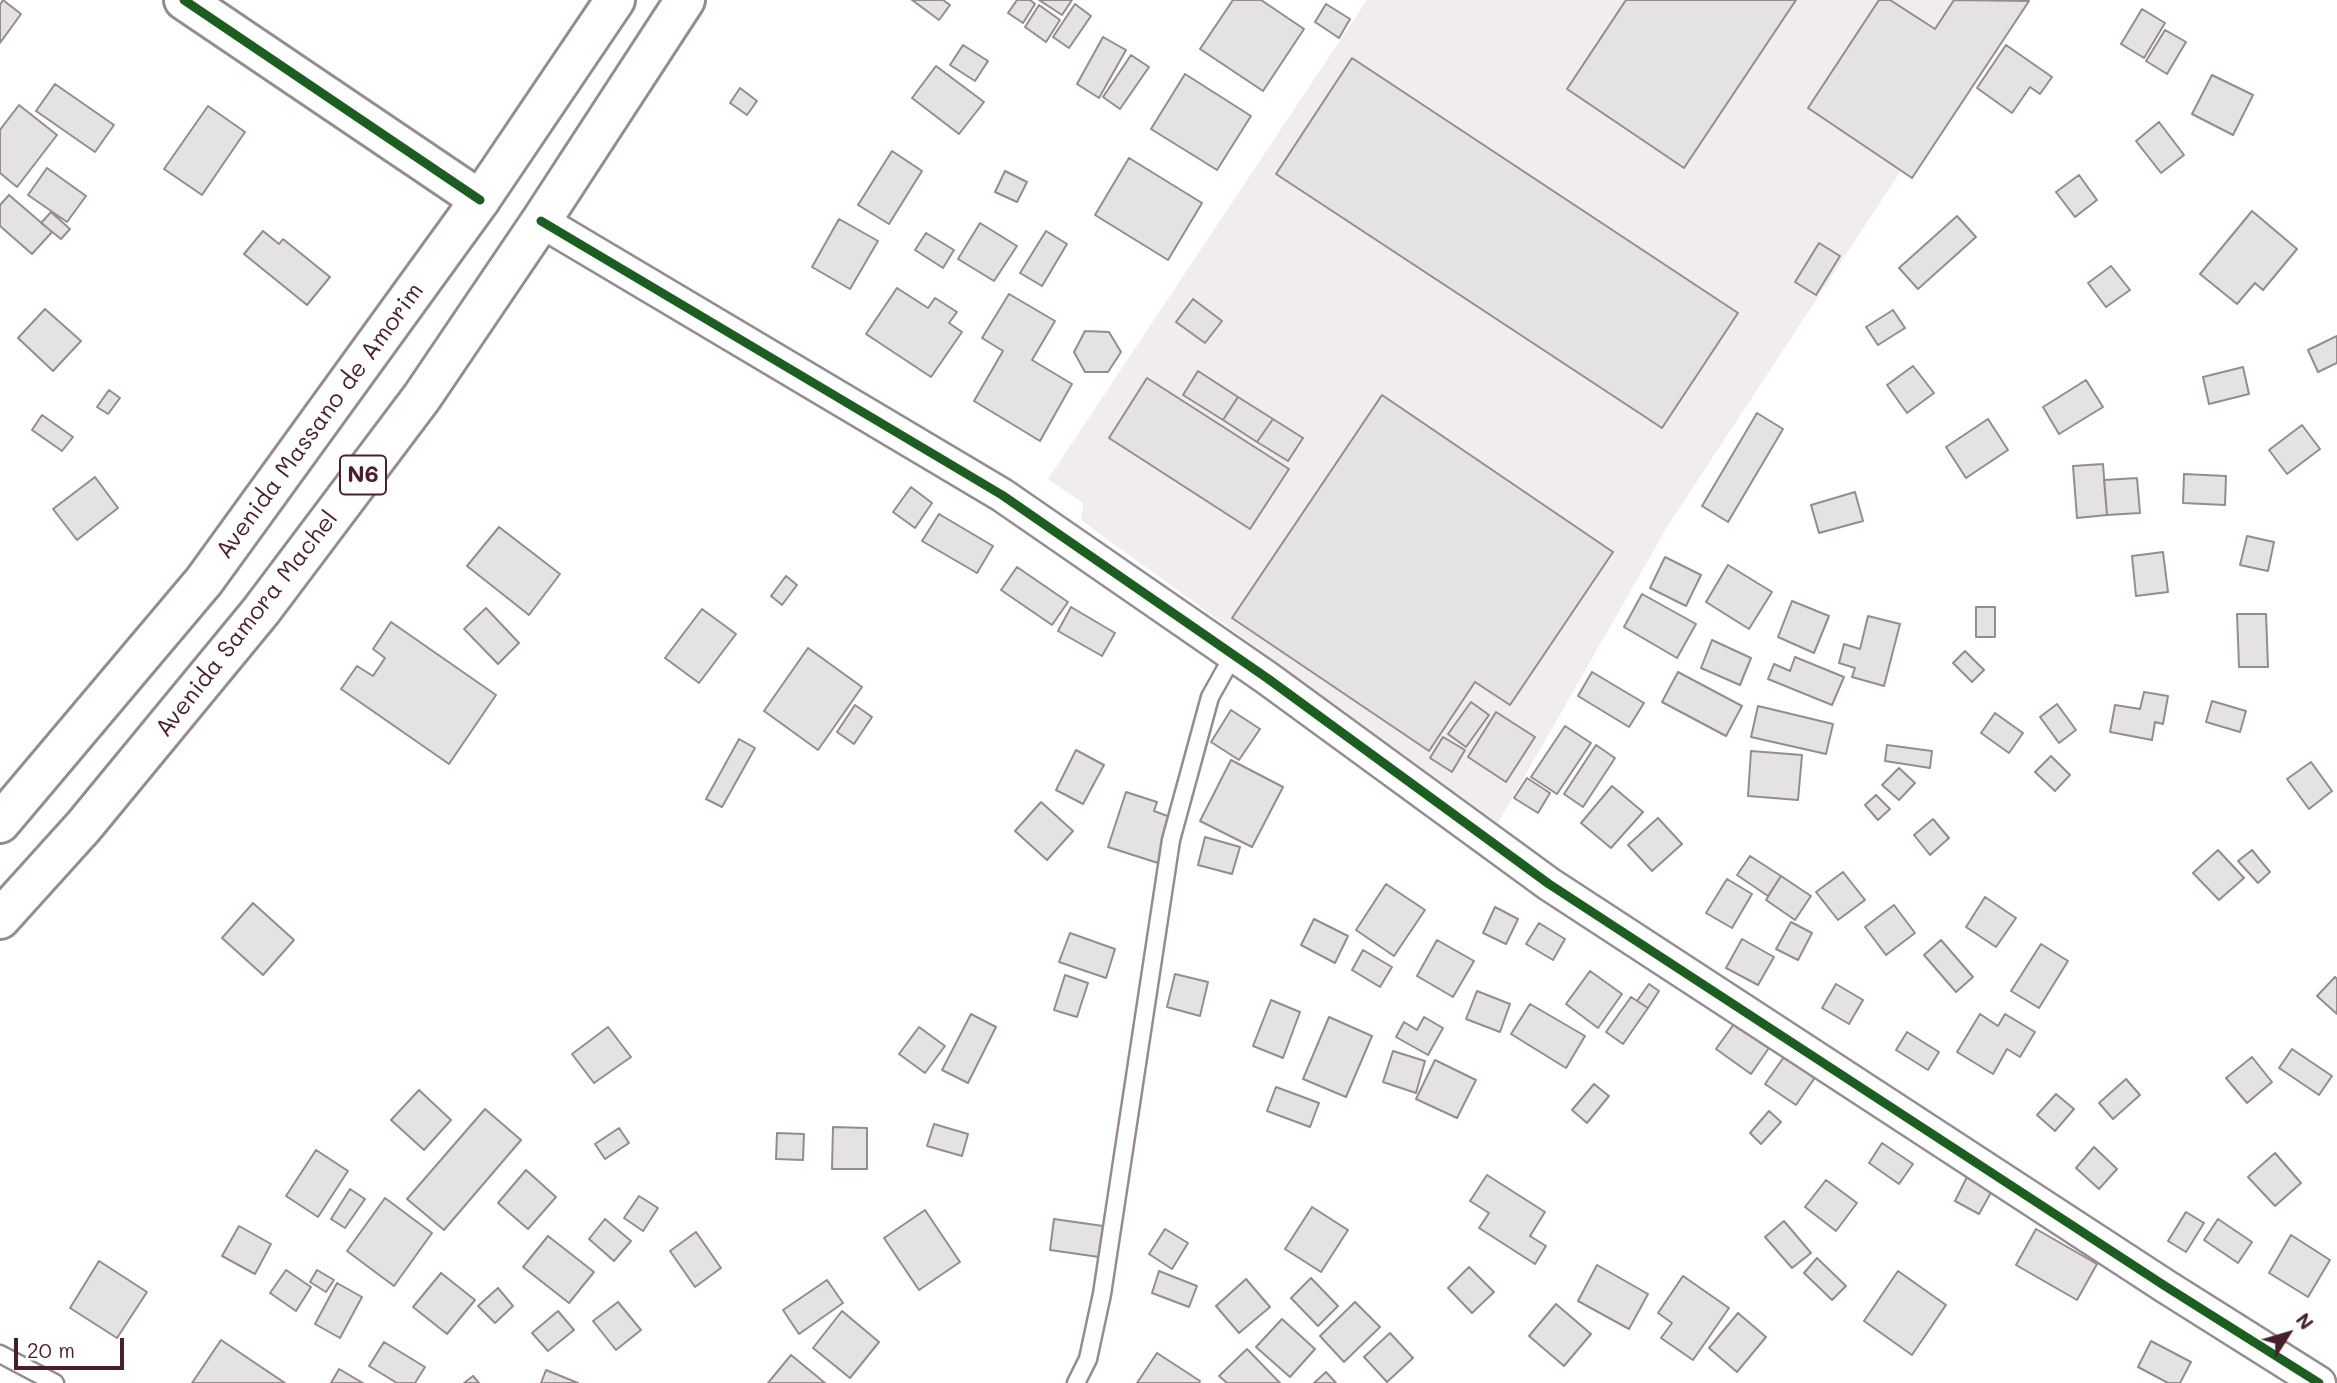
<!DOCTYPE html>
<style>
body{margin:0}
#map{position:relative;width:2337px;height:1383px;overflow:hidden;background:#fff;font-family:Mali,sans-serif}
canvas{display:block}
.north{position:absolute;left:2253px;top:1299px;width:70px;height:70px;-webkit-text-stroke:5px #fff;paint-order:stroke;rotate:53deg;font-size:19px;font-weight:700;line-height:28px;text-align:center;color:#4a1f2b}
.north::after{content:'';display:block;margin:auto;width:24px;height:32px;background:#4a1f2b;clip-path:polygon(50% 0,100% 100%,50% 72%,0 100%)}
.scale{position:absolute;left:14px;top:1338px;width:110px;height:32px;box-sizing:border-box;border:4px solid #4a1f2b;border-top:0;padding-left:9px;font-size:21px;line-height:24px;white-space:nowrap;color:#4a1f2b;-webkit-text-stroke:5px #fff;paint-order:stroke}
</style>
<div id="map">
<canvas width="2337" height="1383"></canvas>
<div class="north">N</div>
<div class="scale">20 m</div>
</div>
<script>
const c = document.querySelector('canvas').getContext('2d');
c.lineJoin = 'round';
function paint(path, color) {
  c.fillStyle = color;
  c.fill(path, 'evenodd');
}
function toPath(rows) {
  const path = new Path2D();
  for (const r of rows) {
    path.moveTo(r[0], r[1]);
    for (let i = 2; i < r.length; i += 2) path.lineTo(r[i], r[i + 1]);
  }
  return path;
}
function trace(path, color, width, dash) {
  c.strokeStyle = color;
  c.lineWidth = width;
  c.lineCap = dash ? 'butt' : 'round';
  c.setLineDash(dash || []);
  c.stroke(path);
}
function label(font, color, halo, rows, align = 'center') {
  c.font = font + ' Mali,sans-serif';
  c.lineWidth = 5;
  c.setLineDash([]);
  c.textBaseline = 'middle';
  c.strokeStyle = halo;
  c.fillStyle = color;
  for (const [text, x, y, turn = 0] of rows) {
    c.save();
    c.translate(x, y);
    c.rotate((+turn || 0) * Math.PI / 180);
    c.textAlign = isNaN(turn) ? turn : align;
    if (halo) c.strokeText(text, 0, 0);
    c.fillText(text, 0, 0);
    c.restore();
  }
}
paint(toPath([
 [1367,0,2013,0,1667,527,1498,823,1081,520,1083,503,1048,479]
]), '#f1edee');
const building = toPath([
 [3,0,21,14,0,43,0,5,3,0],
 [912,0,943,0,950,5,939,20,912,0],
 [1017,0,1030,0,1035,4,1023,23,1008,13,1017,0],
 [1039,0,1072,0,1062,15,1039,0],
 [1233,0,1261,0,1304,29,1263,91,1200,49,1233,0],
 [1626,0,1796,0,1684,168,1567,89,1626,0],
 [1879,0,1890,0,1935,29,1954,0,2029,1,1912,178,1808,108,1879,0],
 [1075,4,1091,16,1069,48,1053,37,1075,4],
 [1326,4,1350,19,1339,38,1315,22,1326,4],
 [1039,5,1060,20,1046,42,1025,27,1039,5],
 [2142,9,2165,23,2144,58,2121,44,2142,9],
 [2165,30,2186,42,2167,74,2146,61,2165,30],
 [1103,37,1126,50,1099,98,1077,84,1103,37],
 [963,45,988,61,975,81,950,65,963,45],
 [2006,45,2052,77,2040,94,2030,87,2012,113,1977,88,2006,45],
 [1131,55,1149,67,1120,109,1103,97,1131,55],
 [1352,58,1738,313,1662,428,1276,174,1352,58],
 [936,66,984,102,959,134,912,98,936,66],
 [1185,74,1251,116,1217,170,1151,129,1185,74],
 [2212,75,2253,95,2233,135,2192,114,2212,75],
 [55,84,114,125,95,152,36,111,55,84],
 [740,88,757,101,747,115,730,103,740,88],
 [19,105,57,135,17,187,0,173,0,130,19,105],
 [208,106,245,132,202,195,164,169,208,106],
 [2159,122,2184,155,2161,173,2136,141,2159,122],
 [892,151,922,171,889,224,858,205,892,151],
 [1129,158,1202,203,1168,260,1095,215,1129,158],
 [47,168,86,196,67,222,28,195,47,168],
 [1005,171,1027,182,1017,202,995,192,1005,171],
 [2079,175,2097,200,2075,217,2056,192,2079,175],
 [9,195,52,232,32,254,0,226,0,205,9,195],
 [2252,211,2297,249,2263,290,2255,283,2237,304,2200,274,2252,211],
 [51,212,70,229,61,239,41,223,51,212],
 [1957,216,1976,237,1918,289,1899,268,1957,216],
 [839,219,878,241,850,289,812,267,839,219],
 [980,223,1017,246,994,281,958,259,980,223],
 [263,231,279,244,283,239,330,277,307,305,244,254,263,231],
 [1046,231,1067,244,1042,286,1020,273,1046,231],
 [926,233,954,250,943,268,915,250,926,233],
 [1819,243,1840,256,1816,295,1795,282,1819,243],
 [2111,266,2130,290,2106,307,2088,283,2111,266],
 [897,288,928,308,935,298,957,312,949,323,962,332,931,377,866,334,897,288],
 [1009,294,1055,321,1032,360,1072,384,1040,441,974,401,1003,351,982,338,1009,294],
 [1193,299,1222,321,1205,343,1176,322,1193,299],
 [45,309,81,341,53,371,18,338,45,309],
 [1893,310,1905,328,1878,345,1866,327,1893,310],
 [1085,331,1109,332,1121,352,1108,372,1085,372,1074,352,1085,331],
 [2337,336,2337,363,2318,372,2308,350,2337,336],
 [1913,366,1934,393,1907,413,1887,385,1913,366],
 [2243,367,2249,394,2209,404,2203,377,2243,367],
 [1198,371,1238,397,1223,420,1183,395,1198,371],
 [1147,378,1289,469,1250,529,1109,438,1147,378],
 [2086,380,2103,407,2059,434,2043,407,2086,380],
 [109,390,120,398,108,414,97,407,109,390],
 [1382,395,1613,552,1510,705,1475,682,1429,751,1232,618,1382,395],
 [1238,397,1273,419,1257,442,1223,420,1238,397],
 [1757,413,1783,429,1728,522,1702,506,1757,413],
 [42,415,73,437,62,451,32,430,42,415],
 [1273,419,1303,438,1288,461,1257,442,1273,419],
 [1988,419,2008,450,1966,478,1946,447,1988,419],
 [2302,425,2320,449,2287,474,2269,450,2302,425],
 [2103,464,2107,515,2077,518,2073,466,2103,464],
 [2184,474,2226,476,2225,505,2183,503,2184,474],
 [95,477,118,508,77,540,53,509,95,477],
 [2137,478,2140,513,2107,515,2104,480,2137,478],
 [911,487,932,503,915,528,893,512,911,487],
 [1855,492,1863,521,1819,533,1811,505,1855,492],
 [939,514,993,546,977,573,922,541,939,514],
 [499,527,560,574,529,615,467,566,499,527],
 [2247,536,2274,542,2268,571,2240,565,2247,536],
 [2163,552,2168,592,2136,596,2132,556,2163,552],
 [1665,557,1701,575,1686,606,1650,588,1665,557],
 [1728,565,1772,592,1749,629,1706,602,1728,565],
 [1017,567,1068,602,1052,625,1001,590,1017,567],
 [786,576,797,585,782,605,771,596,786,576],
 [1642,594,1696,624,1677,658,1624,627,1642,594],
 [1792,601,1829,616,1814,653,1778,637,1792,601],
 [1071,607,1115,633,1102,656,1058,631,1071,607],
 [1976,607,1995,607,1995,637,1976,637,1976,607],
 [486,608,519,643,498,664,464,629,486,608],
 [702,609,736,634,699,683,665,658,702,609],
 [2237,614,2266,614,2268,667,2239,667,2237,614],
 [1868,616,1900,624,1884,686,1852,677,1855,668,1839,663,1844,644,1860,649,1868,616],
 [391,622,496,695,449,764,341,689,357,666,373,676,385,658,373,649,391,622],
 [1712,640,1751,658,1740,685,1701,668,1712,640],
 [808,648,862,687,818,750,764,711,808,648],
 [1965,651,1984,670,1972,682,1953,663,1965,651],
 [1795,657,1844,677,1832,705,1768,679,1774,664,1790,671,1795,657],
 [1592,672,1644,703,1629,727,1578,696,1592,672],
 [1678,672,1742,706,1726,736,1662,702,1678,672],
 [2144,692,2168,696,2163,724,2155,722,2152,740,2110,732,2115,705,2140,709,2144,692],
 [2212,701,2246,711,2240,732,2206,722,2212,701],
 [1471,702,1489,715,1466,747,1448,734,1471,702],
 [2057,704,2076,730,2059,743,2040,717,2057,704],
 [855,705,872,717,854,744,837,732,855,705],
 [1758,706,1833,724,1826,754,1751,737,1758,706],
 [1231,710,1260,729,1239,760,1211,742,1231,710],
 [1496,712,1535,737,1506,782,1468,757,1496,712],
 [1995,713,2023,733,2009,753,1981,733,1995,713],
 [1565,726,1591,743,1557,794,1531,777,1565,726],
 [1443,737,1465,750,1452,772,1430,758,1443,737],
 [739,739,755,748,722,807,706,799,739,739],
 [1596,745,1615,758,1583,807,1564,794,1596,745],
 [1887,745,1932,751,1930,768,1885,761,1887,745],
 [1076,750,1104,765,1083,804,1056,790,1076,750],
 [1751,751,1802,755,1798,800,1748,796,1751,751],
 [2051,756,2070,775,2055,791,2035,772,2051,756],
 [1231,760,1283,787,1252,847,1200,821,1231,760],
 [2311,762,2332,791,2309,809,2287,779,2311,762],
 [1899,768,1915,783,1899,800,1882,785,1899,768],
 [1527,778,1550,793,1538,813,1514,798,1527,778],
 [1612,786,1643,812,1611,848,1581,823,1612,786],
 [1126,792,1157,802,1154,811,1173,818,1158,863,1108,847,1126,792],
 [1876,795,1890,809,1878,820,1865,805,1876,795],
 [1041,802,1073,831,1047,860,1015,831,1041,802],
 [1658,818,1682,844,1652,871,1628,845,1658,818],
 [1933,819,1949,838,1930,855,1914,835,1933,819],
 [1205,837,1240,847,1232,874,1198,865,1205,837],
 [2218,850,2244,878,2219,900,2193,873,2218,850],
 [2252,850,2270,872,2258,883,2238,861,2252,850],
 [1750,856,1781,876,1768,896,1737,875,1750,856],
 [1843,872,1865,900,1838,920,1816,892,1843,872],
 [1781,876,1811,896,1795,920,1766,900,1781,876],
 [1727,879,1752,894,1732,928,1706,913,1727,879],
 [1386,884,1425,910,1394,956,1356,930,1386,884],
 [1985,897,2016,918,1996,947,1966,927,1985,897],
 [253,903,294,940,263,975,222,938,253,903],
 [1894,905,1915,933,1886,955,1865,927,1894,905],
 [1495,907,1518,919,1506,944,1483,933,1495,907],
 [1314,919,1348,936,1335,963,1301,945,1314,919],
 [1791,922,1812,933,1798,960,1776,949,1791,922],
 [1539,923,1565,939,1553,960,1526,944,1539,923],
 [1070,933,1115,949,1106,978,1059,962,1070,933],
 [1742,939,1774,957,1758,985,1726,968,1742,939],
 [1437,940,1474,961,1453,997,1417,976,1437,940],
 [1941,940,1973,977,1956,992,1924,955,1941,940],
 [2041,944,2068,961,2039,1008,2011,991,2041,944],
 [1363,950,1392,967,1380,987,1352,970,1363,950],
 [1590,971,1622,994,1598,1028,1566,1004,1590,971],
 [1175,974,1208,982,1200,1016,1167,1007,1175,974],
 [1065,975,1088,983,1077,1017,1054,1010,1065,975],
 [2335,977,2337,979,2337,1014,2317,996,2335,977],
 [1649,984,1659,991,1648,1008,1637,1001,1649,984],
 [1836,984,1863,1000,1849,1024,1822,1008,1836,984],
 [1477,991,1510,1004,1500,1032,1466,1019,1477,991],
 [1631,997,1648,1008,1623,1044,1606,1032,1631,997],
 [1271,1000,1300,1012,1283,1058,1253,1046,1271,1000],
 [1530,1004,1585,1036,1566,1068,1511,1034,1530,1004],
 [971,1014,996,1027,968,1083,942,1070,971,1014],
 [1980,1014,1998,1026,2005,1014,2035,1032,2020,1057,2007,1049,1993,1074,1957,1052,1980,1014],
 [1329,1017,1372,1036,1346,1097,1303,1079,1329,1017],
 [1424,1017,1443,1028,1428,1055,1396,1037,1404,1022,1417,1030,1424,1017],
 [1734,1024,1769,1048,1751,1074,1716,1049,1734,1024],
 [608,1027,631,1057,594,1083,572,1054,608,1027],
 [919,1027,945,1046,925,1073,899,1054,919,1027],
 [1907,1032,1939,1052,1928,1070,1896,1050,1907,1032],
 [2292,1049,2332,1076,2319,1095,2279,1068,2292,1049],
 [1393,1051,1425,1061,1416,1093,1383,1082,1393,1051],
 [1786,1054,1816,1076,1796,1105,1765,1084,1786,1054],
 [2252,1057,2272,1082,2247,1103,2226,1078,2252,1057],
 [1435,1060,1476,1080,1457,1118,1416,1099,1435,1060],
 [2126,1079,2140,1095,2113,1119,2099,1103,2126,1079],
 [1594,1084,1609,1096,1587,1123,1572,1110,1594,1084],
 [1276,1087,1319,1103,1310,1127,1267,1111,1276,1087],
 [419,1090,451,1120,424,1150,391,1120,419,1090],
 [2056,1094,2074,1109,2055,1131,2037,1115,2056,1094],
 [485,1109,521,1140,444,1230,407,1199,485,1109],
 [1769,1111,1781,1122,1761,1144,1750,1133,1769,1111],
 [934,1124,968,1134,962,1156,927,1146,934,1124],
 [833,1127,867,1128,867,1169,832,1169,833,1127],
 [619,1128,629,1143,605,1159,595,1144,619,1128],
 [777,1133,804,1134,803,1160,776,1159,777,1133],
 [1882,1143,1913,1164,1899,1184,1869,1163,1882,1143],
 [2094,1147,2117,1169,2099,1189,2076,1168,2094,1147],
 [316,1150,348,1171,318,1217,286,1196,316,1150],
 [2275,1153,2301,1183,2275,1206,2248,1177,2275,1153],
 [526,1170,556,1197,528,1229,498,1203,526,1170],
 [1487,1175,1545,1212,1530,1236,1546,1246,1535,1264,1479,1228,1489,1213,1470,1201,1487,1175],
 [1968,1175,1993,1189,1979,1214,1955,1201,1968,1175],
 [1826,1180,1857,1203,1836,1231,1805,1207,1826,1180],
 [350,1189,365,1199,345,1228,331,1219,350,1189],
 [639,1196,658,1208,643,1231,624,1218,639,1196],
 [385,1198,432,1233,394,1286,347,1251,385,1198],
 [1312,1207,1348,1230,1321,1272,1285,1249,1312,1207],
 [925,1210,960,1262,919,1290,884,1238,925,1210],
 [2186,1212,2204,1223,2186,1252,2168,1241,2186,1212],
 [605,1219,631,1241,614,1261,589,1239,605,1219],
 [1054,1219,1103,1226,1099,1257,1050,1250,1054,1219],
 [2218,1219,2252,1242,2238,1263,2204,1240,2218,1219],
 [1784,1221,1811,1253,1792,1268,1765,1237,1784,1221],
 [239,1226,271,1244,255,1274,222,1256,239,1226],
 [1165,1229,1188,1243,1172,1269,1149,1254,1165,1229],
 [2036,1229,2097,1264,2077,1300,2016,1265,2036,1229],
 [696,1232,721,1268,695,1287,670,1251,696,1232],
 [2291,1235,2330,1260,2308,1297,2269,1273,2291,1235],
 [548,1236,594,1272,569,1303,523,1267,548,1236],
 [1817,1258,1846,1286,1832,1300,1804,1273,1817,1258],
 [99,1261,147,1292,117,1338,70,1308,99,1261],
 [1597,1265,1648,1294,1629,1329,1578,1301,1597,1265],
 [1469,1267,1494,1292,1472,1313,1448,1288,1469,1267],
 [286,1270,311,1287,296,1311,270,1293,286,1270],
 [317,1270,334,1280,326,1292,310,1282,317,1270],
 [1159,1271,1197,1286,1189,1307,1152,1293,1159,1271],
 [1898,1271,1946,1305,1912,1355,1864,1321,1898,1271],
 [441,1273,475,1300,447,1334,413,1307,441,1273],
 [1683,1276,1729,1308,1693,1360,1661,1338,1672,1323,1658,1313,1683,1276],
 [1311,1278,1338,1306,1318,1326,1291,1298,1311,1278],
 [1246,1279,1270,1307,1239,1333,1216,1306,1246,1279],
 [827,1280,843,1303,799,1334,783,1310,827,1280],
 [337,1283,362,1297,340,1338,315,1324,337,1283],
 [498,1288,513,1306,495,1323,478,1306,498,1288],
 [618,1302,641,1330,616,1350,593,1321,618,1302],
 [1355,1302,1380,1327,1344,1362,1320,1336,1355,1302],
 [1556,1304,1591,1334,1564,1366,1529,1336,1556,1304],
 [558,1311,574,1330,548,1351,532,1333,558,1311],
 [842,1311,879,1342,850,1378,813,1348,842,1311],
 [1738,1313,1766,1337,1737,1372,1709,1348,1738,1313],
 [1282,1319,1315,1349,1290,1377,1256,1347,1282,1319],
 [1390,1333,1413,1358,1387,1382,1364,1357,1390,1333],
 [221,1340,285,1383,192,1383,221,1340],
 [2151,1341,2191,1362,2180,1383,2168,1383,2138,1367,2151,1341],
 [384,1342,425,1367,415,1383,397,1383,369,1366,384,1342],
 [1247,1349,1280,1383,1227,1383,1219,1376,1247,1349],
 [1157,1353,1200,1381,1199,1383,1137,1383,1157,1353],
 [791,1355,825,1383,768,1383,791,1355],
 [339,1369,363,1383,331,1383,339,1369],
 [546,1370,578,1383,541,1383,546,1370],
 [1326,1372,1336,1383,1314,1383,1326,1372],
 [473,1376,479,1383,464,1383,473,1376]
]);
paint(building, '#e4e2e3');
trace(building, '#948c8e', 2);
const lane = toPath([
 [0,1354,55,1383],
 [1076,1383,1088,1359,1102,1294,1171,840,1210,697,1234,654]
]);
const street = toPath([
 [541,221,1002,495,1267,678,1549,884,2165,1286,2319,1383]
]);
const secondary = toPath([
 [184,0,480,200]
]);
const highway = toPath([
 [0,823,204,581,480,200,615,0],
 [0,919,84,826,261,611,422,397,541,221,685,0]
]);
trace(lane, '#948c8e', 21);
trace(street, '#948c8e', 37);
trace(secondary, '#948c8e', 44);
trace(highway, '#948c8e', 44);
trace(lane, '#fff', 16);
trace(street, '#fff', 32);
trace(secondary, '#fff', 38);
trace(highway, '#fff', 38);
trace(toPath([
 [184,0,480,200],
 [541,221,1002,495,1267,678,1549,884,2165,1286,2319,1383]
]), '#1b5e20', 9);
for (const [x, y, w] of [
 [363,475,46]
]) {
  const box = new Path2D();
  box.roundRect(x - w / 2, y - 19.5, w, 39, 5);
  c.fillStyle = '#fff';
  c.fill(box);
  trace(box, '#4a1f2b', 2);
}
label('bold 23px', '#4a1f2b', null, [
 ["N6",363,475]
]);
label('24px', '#4a1f2b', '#fff', [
 ["Avenida Massano de Amorim",320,421,-54],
 ["Avenida Samora Machel",247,624,-52]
]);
</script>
